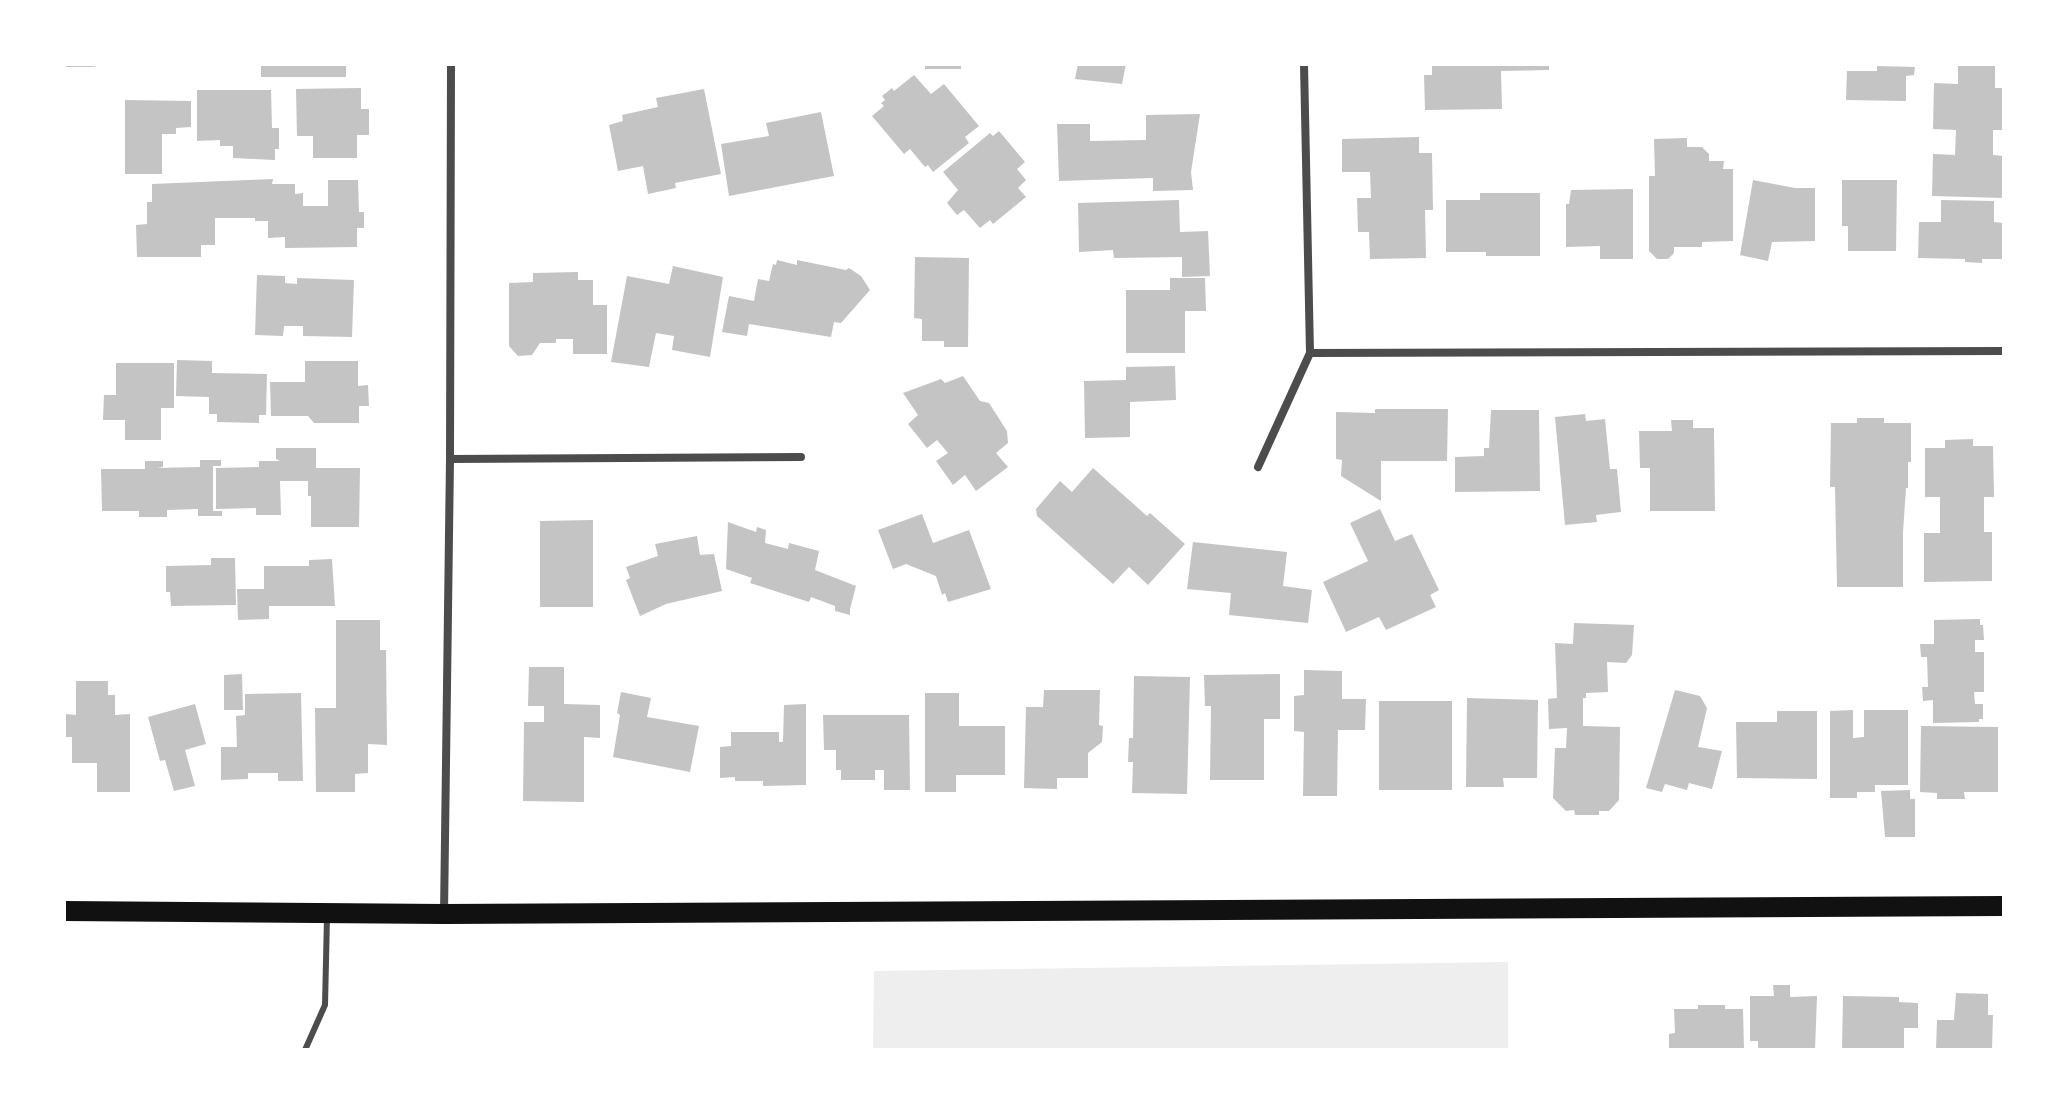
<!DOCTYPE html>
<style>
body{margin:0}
#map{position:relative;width:2068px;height:1114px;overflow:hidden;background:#fff;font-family:"IBM Plex Serif",serif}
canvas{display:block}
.frame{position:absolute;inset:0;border:66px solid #fff;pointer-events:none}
</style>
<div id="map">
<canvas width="2068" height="1114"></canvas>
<div class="frame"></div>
</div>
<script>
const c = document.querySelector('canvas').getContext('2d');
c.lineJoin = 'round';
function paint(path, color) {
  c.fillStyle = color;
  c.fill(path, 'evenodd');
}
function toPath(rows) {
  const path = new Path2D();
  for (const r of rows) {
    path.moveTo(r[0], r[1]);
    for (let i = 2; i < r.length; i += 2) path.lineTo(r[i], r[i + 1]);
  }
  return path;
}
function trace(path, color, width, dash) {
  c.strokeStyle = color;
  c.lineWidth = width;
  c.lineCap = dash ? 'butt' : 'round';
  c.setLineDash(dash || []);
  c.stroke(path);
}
paint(toPath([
 [1508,962,1508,1050,873,1050,874,971]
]), '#eee');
paint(toPath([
 [64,64,95,64,95,67,64,67],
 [261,64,346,64,346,77,261,77],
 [925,64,961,64,961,69,925,69],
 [1078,64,1126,64,1122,84,1075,79],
 [1432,64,1549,64,1549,70,1501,71,1502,109,1425,110,1424,75,1432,75],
 [1958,64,1995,64,1995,88,2004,88,2004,130,1993,130,1993,155,2004,156,2004,198,1932,196,1933,154,1955,155,1956,130,1933,129,1934,83,1958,84],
 [1877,66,1915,67,1914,75,1906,76,1906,101,1846,100,1847,71,1877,71],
 [914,75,931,94,944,84,979,126,965,137,969,143,933,172,928,165,925,167,910,149,904,154,872,116,884,106,881,103,885,100,882,96,892,88,894,91],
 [361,88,361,109,369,109,369,135,357,135,357,158,313,158,313,136,297,136,296,89],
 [704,89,721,174,675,183,676,188,648,194,643,166,618,171,609,125,623,121,622,115,658,107,656,98],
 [197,90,271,90,272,128,279,128,279,149,275,149,275,160,233,158,233,146,220,146,220,140,197,141],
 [125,100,191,101,191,127,176,128,176,134,162,134,162,174,125,174],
 [821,112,834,176,729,196,721,144,769,136,766,123],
 [1200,114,1191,172,1193,190,1153,191,1153,178,1059,181,1057,124,1090,124,1090,141,1146,140,1146,115],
 [999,131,1025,162,1017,169,1026,180,1018,188,1026,197,993,224,990,220,980,228,964,210,957,215,947,203,958,190,943,172,990,133,993,136],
 [1419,137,1419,153,1432,153,1433,210,1425,210,1426,258,1370,259,1369,232,1358,232,1357,198,1371,198,1370,172,1342,172,1342,139],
 [1687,138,1687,147,1702,147,1709,154,1709,161,1724,161,1723,169,1733,169,1733,241,1702,242,1702,247,1674,247,1674,253,1668,259,1657,259,1649,251,1649,176,1655,176,1654,139],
 [273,179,272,184,295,184,295,194,303,193,303,206,328,206,328,180,358,180,359,212,364,212,364,228,357,228,357,247,285,248,285,237,268,238,268,221,255,221,255,218,215,218,215,245,201,245,201,257,137,257,136,225,147,224,147,202,152,202,152,184],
 [1753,180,1795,188,1815,188,1815,241,1772,242,1768,261,1740,255],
 [1842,180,1897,180,1896,251,1848,251,1848,226,1842,226],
 [1633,189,1633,259,1600,259,1600,246,1566,247,1566,204,1569,204,1571,190],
 [1480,193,1540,193,1540,256,1486,256,1486,252,1446,252,1446,200,1480,200],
 [1179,200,1180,232,1208,231,1210,276,1182,277,1182,257,1114,258,1113,250,1079,252,1078,203],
 [1941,200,1994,201,1994,222,2003,223,2003,259,1982,259,1982,263,1965,262,1965,259,1918,258,1919,222,1941,222],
 [915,257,969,258,968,347,944,347,944,341,922,341,922,319,914,318],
 [777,260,797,265,797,260,846,270,849,268,861,276,870,290,841,323,834,322,831,337,749,324,747,336,722,332,729,296,754,301,758,279,769,281,773,264,776,265],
 [673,266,723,277,710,357,672,350,674,336,656,333,649,367,611,362,627,276,669,284],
 [578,272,578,280,593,280,593,305,607,305,607,354,573,354,573,339,556,339,556,343,540,343,532,355,518,356,509,346,509,283,533,282,533,273],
 [257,275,285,276,285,283,297,284,297,278,354,280,352,337,303,336,303,326,284,326,283,336,255,335],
 [1170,278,1205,278,1206,311,1185,311,1185,353,1126,353,1126,290,1170,290],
 [177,360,212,361,212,373,267,374,266,415,259,415,259,423,217,422,217,414,209,414,209,397,176,396],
 [305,361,358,361,358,386,368,385,369,406,359,406,359,423,314,423,308,416,271,416,270,382,305,382],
 [116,363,174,363,174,408,161,408,161,440,125,440,125,420,103,420,104,395,116,395],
 [1175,366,1176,400,1130,402,1130,437,1085,438,1084,381,1126,380,1126,367],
 [963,376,980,401,989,403,1007,431,1008,443,996,453,1008,467,976,491,965,475,953,485,936,461,948,453,937,440,927,448,908,424,918,415,903,393,941,379,945,383],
 [1375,409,1448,409,1447,461,1381,461,1381,501,1341,476,1342,460,1336,459,1336,412,1375,413],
 [1491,410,1539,410,1540,491,1455,492,1455,457,1484,456,1484,448,1489,448],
 [1585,414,1586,421,1605,419,1610,469,1617,469,1621,512,1596,515,1597,522,1565,525,1555,417],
 [1857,418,1884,418,1884,423,1911,423,1911,462,1908,462,1908,488,1906,488,1903,532,1903,587,1837,587,1835,487,1830,487,1831,423,1857,423],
 [1671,420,1693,420,1693,428,1714,428,1715,511,1650,511,1650,468,1640,468,1639,431,1672,431],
 [1973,439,1973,446,1993,446,1994,497,1984,497,1984,532,1992,532,1992,581,1924,582,1924,533,1940,533,1940,497,1925,497,1925,448,1945,448,1945,440],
 [276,448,316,448,316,468,360,468,359,527,311,527,311,496,308,496,308,481,280,481,281,515,256,515,256,508,216,509,216,468,259,467,259,461,280,461,276,459],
 [200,460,221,460,221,466,213,466,213,511,222,511,222,516,198,516,198,509,167,510,167,517,139,517,139,511,102,511,101,469,145,469,145,461,163,461,163,467,157,468,200,467],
 [1093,468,1147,516,1150,513,1185,544,1148,585,1129,567,1113,584,1037,516,1036,509,1060,481,1072,492],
 [1380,509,1395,541,1412,534,1439,590,1430,595,1436,607,1386,630,1379,617,1346,632,1323,582,1368,561,1350,523],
 [922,514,933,543,969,530,991,589,948,602,945,593,942,595,936,576,906,564,893,569,878,530],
 [593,520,593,607,540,607,540,521],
 [728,522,756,532,757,527,766,530,765,543,788,549,789,543,819,551,815,570,856,586,850,609,850,615,835,611,835,606,811,597,809,602,750,583,752,578,726,569],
 [697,536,700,555,714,554,722,591,666,604,640,616,626,580,630,578,626,567,658,556,655,544],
 [1193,542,1287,552,1283,586,1312,590,1308,623,1229,615,1231,593,1187,589],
 [211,558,235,558,236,605,171,606,170,592,166,592,166,566,211,565],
 [332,559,335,606,269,606,269,619,238,620,237,589,264,589,264,566,309,566,309,560],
 [1980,619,1980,625,1983,625,1984,640,1975,640,1975,652,1984,652,1984,692,1974,692,1975,704,1983,704,1983,719,1979,719,1979,722,1933,723,1933,700,1923,701,1922,687,1928,687,1927,657,1921,657,1920,644,1934,644,1934,620],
 [336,620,380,620,380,650,386,650,387,745,368,744,368,773,355,774,355,792,316,792,315,708,336,708],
 [1574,623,1634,625,1632,655,1626,663,1607,662,1608,692,1586,693,1586,698,1583,698,1583,726,1620,727,1619,800,1609,811,1599,811,1599,815,1575,815,1574,810,1566,811,1553,798,1555,748,1566,748,1567,728,1549,729,1548,699,1557,698,1555,643,1573,644],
 [529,667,564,667,564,704,600,705,600,738,584,737,584,802,523,801,524,722,544,722,544,706,528,706],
 [1304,670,1342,671,1342,699,1366,699,1365,730,1338,730,1337,796,1303,796,1304,732,1294,731,1294,696,1304,695],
 [242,674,243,710,224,710,224,675],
 [1280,674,1280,719,1264,719,1264,780,1210,780,1211,706,1205,706,1204,675],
 [1134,676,1190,677,1187,794,1132,793,1133,762,1128,762,1129,738,1133,738],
 [76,681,108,681,108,695,115,695,115,715,130,714,130,792,97,792,97,763,72,763,72,737,66,737,66,714,76,715],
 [1044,690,1100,690,1099,725,1103,726,1102,742,1088,753,1088,778,1057,778,1057,789,1024,788,1026,707,1043,707],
 [1675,690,1700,696,1707,708,1698,747,1722,751,1712,789,1689,783,1687,790,1665,784,1662,792,1646,788],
 [621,692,651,698,647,717,699,726,690,772,613,757,620,715,617,713],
 [301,693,303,781,278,781,278,773,248,773,248,779,221,780,221,747,237,747,236,716,245,715,245,694],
 [925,693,959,693,959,726,1005,726,1005,775,956,775,956,792,925,792],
 [1467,698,1538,700,1537,778,1503,778,1504,787,1466,787],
 [1379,701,1452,701,1452,790,1379,790],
 [195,704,206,744,185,750,195,786,174,791,165,760,160,761,148,717],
 [806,704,806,785,763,786,763,781,735,781,735,777,720,778,720,747,731,746,731,732,779,732,779,742,783,742,784,705],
 [1853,710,1853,738,1864,737,1864,710,1908,710,1908,785,1875,785,1875,792,1857,792,1857,798,1830,798,1830,711],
 [1777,711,1817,711,1817,779,1737,778,1736,722,1777,722],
 [823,715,909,715,910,790,884,790,884,770,875,770,875,780,841,780,841,770,836,770,836,750,824,750],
 [1921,726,1998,727,1998,792,1964,792,1965,799,1937,799,1937,793,1920,792],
 [1910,790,1910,799,1915,799,1915,837,1885,837,1881,791],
 [1773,985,1790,985,1790,997,1817,996,1815,1050,1758,1050,1758,1041,1750,1041,1750,996,1774,996],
 [1956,993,1988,994,1988,1015,1993,1015,1992,1050,1936,1050,1937,1020,1954,1020],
 [1843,996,1899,997,1899,1002,1918,1003,1918,1028,1904,1028,1904,1050,1842,1050],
 [1698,1005,1725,1005,1725,1009,1743,1009,1744,1050,1669,1050,1669,1034,1675,1033,1674,1009,1698,1009]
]), '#c4c4c4');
trace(toPath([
 [305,1050,325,1005,327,917]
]), '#4c4c4c', 6);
trace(toPath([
 [1310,353,2004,351],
 [450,459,801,457],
 [1258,467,1310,353,1304,64],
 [444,914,450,459,451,64]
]), '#4c4c4c', 8);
trace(toPath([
 [64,911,444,914,2004,906]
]), '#111', 20);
</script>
